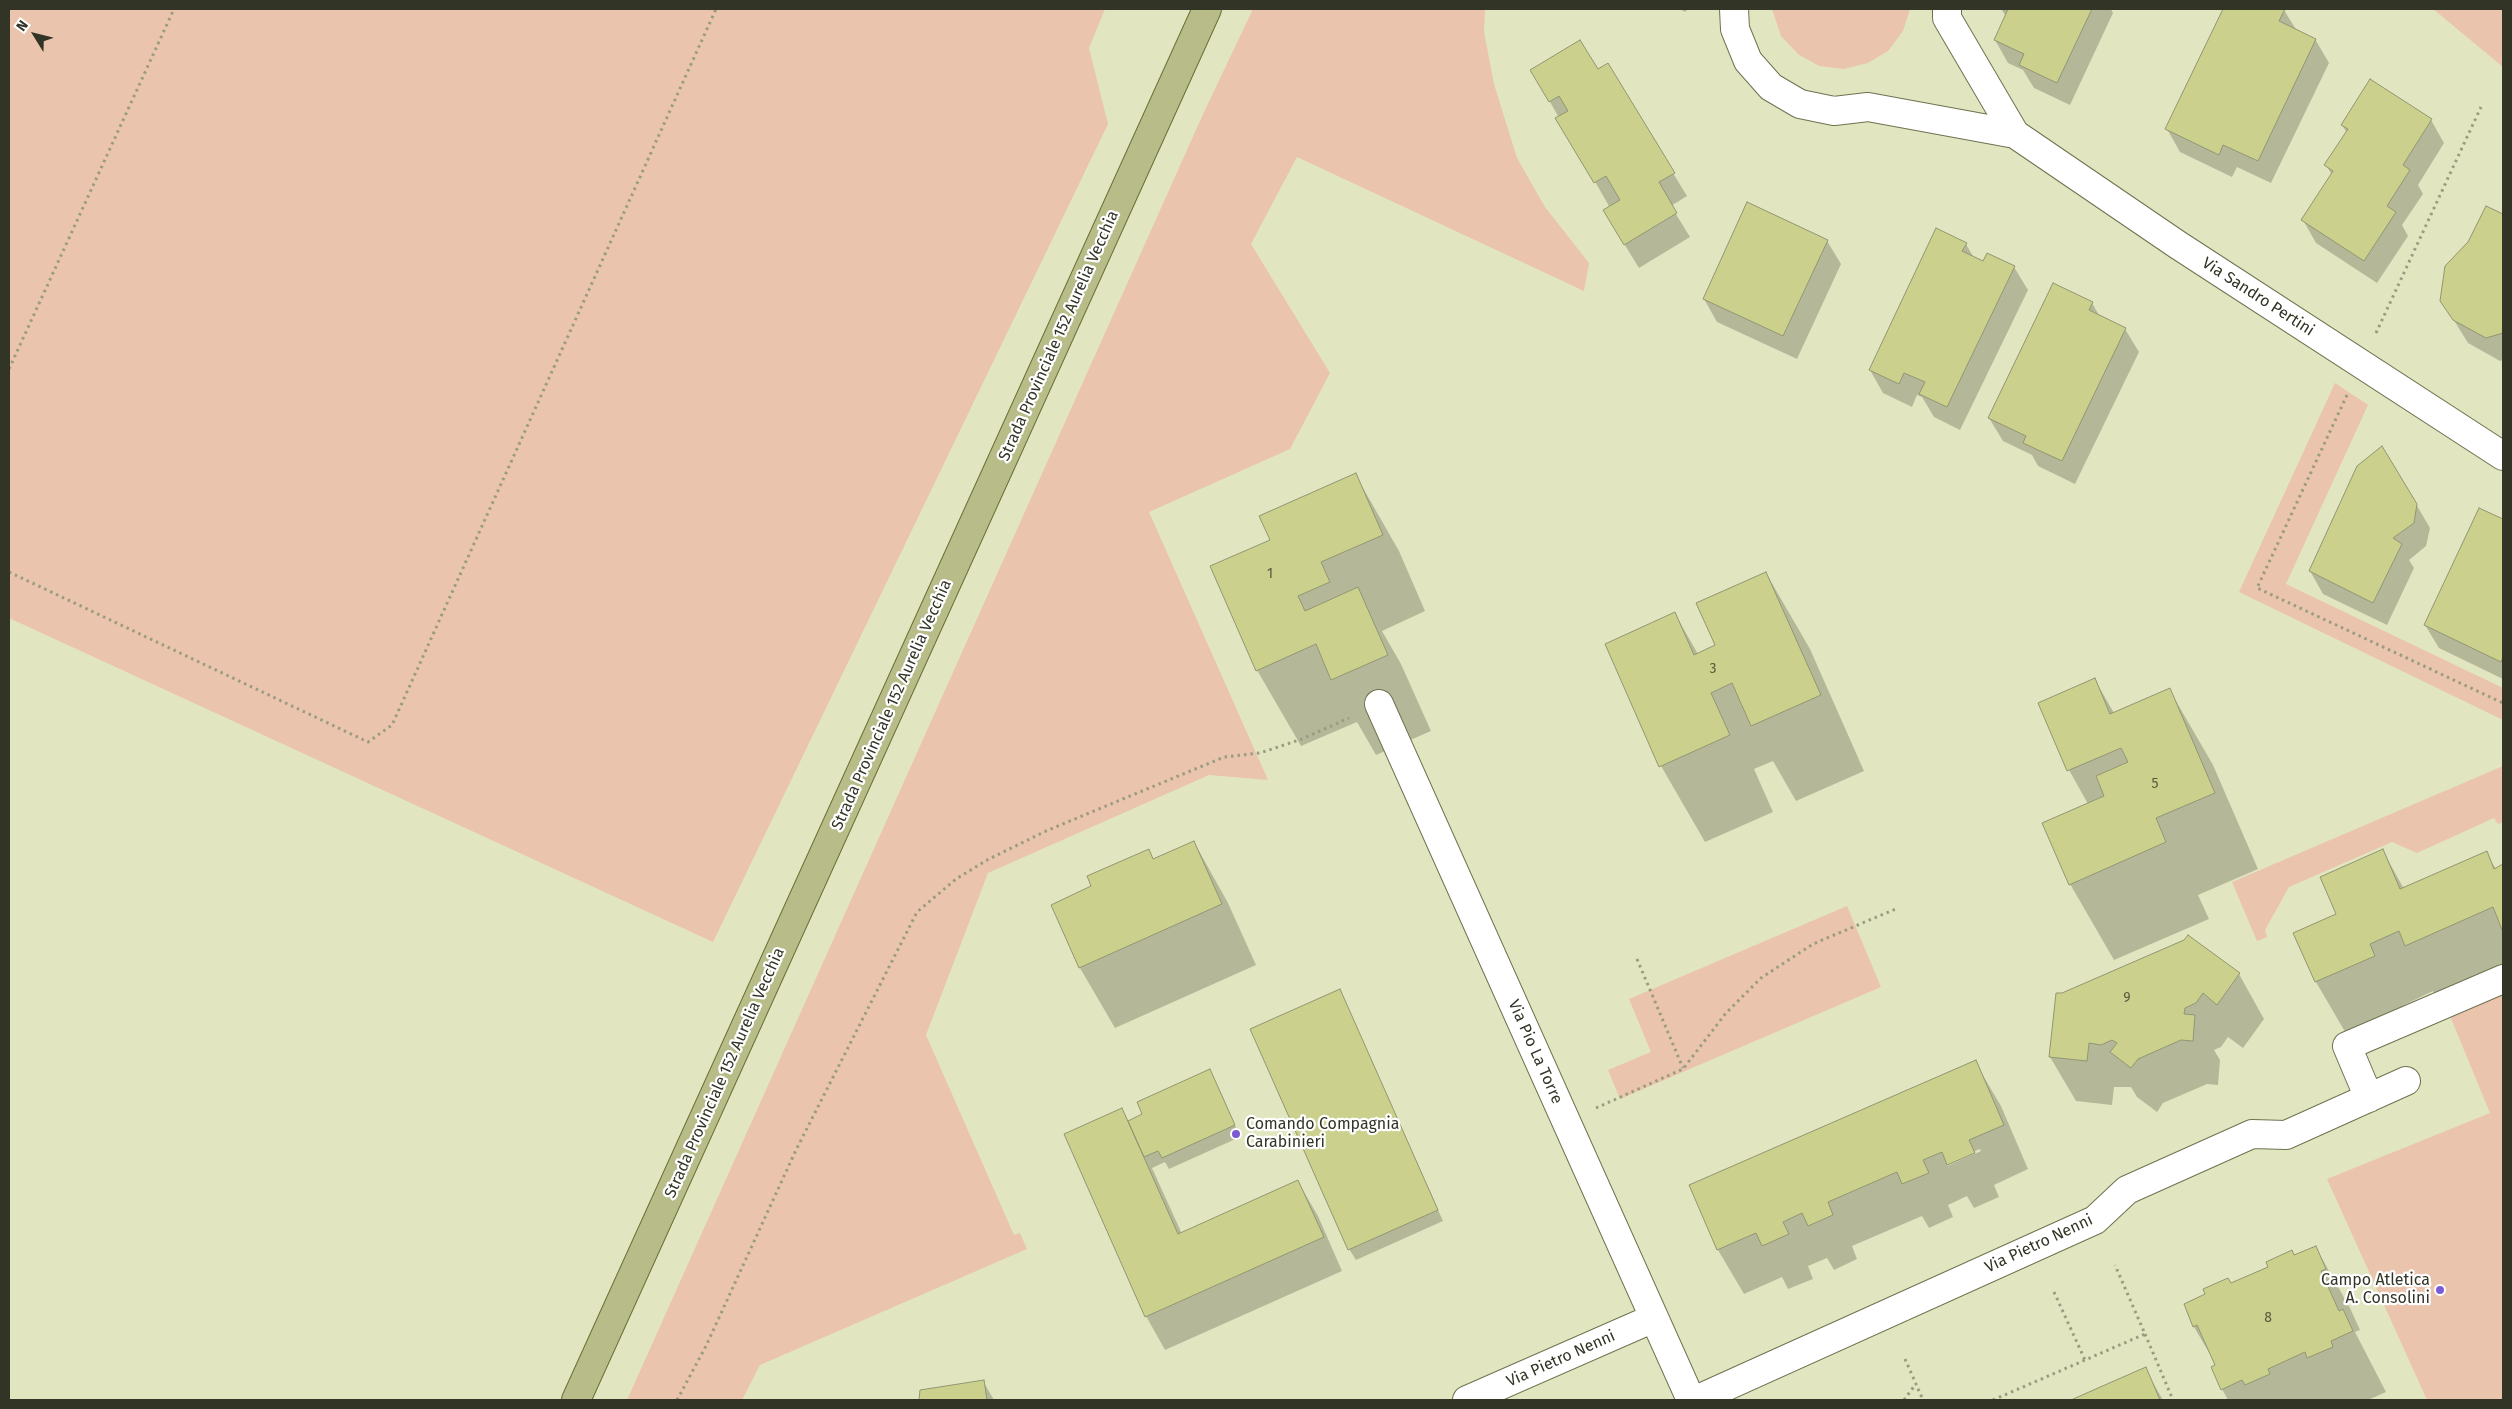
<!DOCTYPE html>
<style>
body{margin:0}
#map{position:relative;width:2512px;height:1409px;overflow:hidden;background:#e2e6c0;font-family:"Fira Sans",sans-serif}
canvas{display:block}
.frame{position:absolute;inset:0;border:10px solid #323425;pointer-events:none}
.north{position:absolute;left:10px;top:10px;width:50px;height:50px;-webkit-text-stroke:4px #fff;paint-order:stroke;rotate:306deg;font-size:14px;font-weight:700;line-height:20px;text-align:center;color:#323425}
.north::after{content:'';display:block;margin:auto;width:18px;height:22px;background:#323425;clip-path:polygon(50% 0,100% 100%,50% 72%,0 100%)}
</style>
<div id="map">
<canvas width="2512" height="1409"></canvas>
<div class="frame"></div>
<div class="north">N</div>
</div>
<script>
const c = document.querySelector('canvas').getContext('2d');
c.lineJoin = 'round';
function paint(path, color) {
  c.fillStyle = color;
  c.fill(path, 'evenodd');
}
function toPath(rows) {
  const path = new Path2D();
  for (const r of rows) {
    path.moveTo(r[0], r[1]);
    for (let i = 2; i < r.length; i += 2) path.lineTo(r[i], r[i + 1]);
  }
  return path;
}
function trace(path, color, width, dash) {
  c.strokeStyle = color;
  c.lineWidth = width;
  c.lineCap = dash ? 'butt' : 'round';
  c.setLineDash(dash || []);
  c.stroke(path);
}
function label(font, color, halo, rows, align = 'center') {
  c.font = font + ' "Fira Sans",sans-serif';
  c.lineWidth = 4.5;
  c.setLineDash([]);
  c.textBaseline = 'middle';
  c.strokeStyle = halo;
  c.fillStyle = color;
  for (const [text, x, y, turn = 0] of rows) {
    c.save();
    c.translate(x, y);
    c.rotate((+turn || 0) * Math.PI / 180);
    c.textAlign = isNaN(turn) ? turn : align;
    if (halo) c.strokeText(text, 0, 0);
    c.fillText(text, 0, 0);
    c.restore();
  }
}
paint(toPath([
 [9,9,1105,9,1089,48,1108,124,713,942,9,618],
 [1253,9,1485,9,1484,32,1494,84,1517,158,1545,207,1589,263,1584,291,1297,157,1251,244,1330,373,1290,449,1149,512,1268,780,1209,775,988,873,926,1035,1014,1235,1020,1233,1027,1249,760,1365,742,1400,627,1400,1204,112],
 [1772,9,1910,9,1903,31,1888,51,1868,63,1844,69,1819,66,1798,54,1781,36],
 [2433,9,2503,9,2503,67],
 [2335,383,2368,405,2286,584,2503,688,2503,720,2239,592],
 [2503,766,2503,822,2498,824,2494,818,2417,853,2392,842,2289,887,2265,930,2267,937,2257,941,2232,882],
 [1847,906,1881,987,1620,1099,1608,1070,1651,1052,1629,999],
 [2503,993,2503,1400,2427,1400,2327,1179,2490,1113,2450,1016]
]), '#eac4ad');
paint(toPath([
 [1680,9,1688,9,1685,12],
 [2001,9,2111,9,2113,13,2070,105,2034,88,2023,70,2008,63,1995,40,2006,16],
 [2224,9,2284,10,2297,31,2315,39,2329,63,2271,183,2237,167,2232,177,2180,152,2167,129],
 [1597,71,1673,173,1687,196,1671,206,1690,237,1639,268,1618,234,1610,208,1545,93],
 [2431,120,2444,143,2418,185,2423,194,2402,225,2408,236,2377,283,2316,243,2303,220,2332,175,2326,165,2347,133,2342,125],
 [2486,208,2503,216,2503,360,2500,361,2468,343,2442,301],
 [1827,241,1841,264,1797,359,1717,322,1704,299],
 [1966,244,1974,258,1984,262,2014,267,2028,290,1960,430,1934,417,1922,397,1917,395,1912,407,1883,393,1870,370],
 [2092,303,2100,317,2125,329,2139,352,2075,484,2038,466,2032,455,2003,441,1989,418],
 [1355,474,1399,551,1425,611,1382,631,1401,664,1431,731,1376,755,1357,722,1301,746,1257,670,1271,540],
 [2416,504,2430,528,2426,546,2409,560,2414,568,2387,625,2323,594,2310,571],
 [2480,510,2503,521,2503,679,2439,648,2425,625],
 [1766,573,1810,649,1864,771,1796,801,1773,761,1754,769,1773,812,1705,842,1661,766,1675,614,1698,654,1717,646],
 [2095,680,2114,713,2169,689,2213,765,2258,869,2198,895,2209,919,2114,960,2070,884,2088,804,2069,770],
 [1194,842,1228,903,1256,965,1115,1028,1080,968,1052,906,1093,887,1148,850,1154,860],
 [2383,851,2404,889,2486,853,2496,869,2503,866,2503,978,2441,1005,2433,991,2404,1005,2409,1017,2351,1042,2316,982,2294,933,2338,914],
 [2239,974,2264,1019,2243,1048,2228,1037,2221,1047,2214,1050,2220,1060,2218,1085,2207,1084,2163,1103,2157,1112,2137,1097,2131,1087,2114,1087,2112,1105,2076,1101,2050,1057],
 [1339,990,1443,1221,1356,1260,1349,1249],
 [1975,1062,2001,1106,2028,1169,1994,1185,1999,1197,1974,1208,1967,1196,1948,1205,1953,1217,1929,1228,1922,1216,1852,1246,1857,1259,1834,1270,1827,1258,1808,1266,1813,1279,1788,1289,1782,1277,1744,1294,1718,1250,1691,1186],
 [1980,1149,1981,1151,1947,1166,1947,1163],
 [1216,1082,1240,1137,1169,1169,1165,1162,1152,1168,1182,1234,1298,1182,1318,1216,1342,1271,1165,1350,1146,1316,1122,1110,1129,1122],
 [2316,1248,2350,1308,2360,1330,2355,1332,2386,1392,2368,1400,2228,1400,2222,1389,2217,1366,2194,1327,2185,1305],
 [2145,1369,2163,1400,2074,1400],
 [983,1381,994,1400,920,1400,921,1391]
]), '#0003');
const building = toPath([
 [2008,9,2092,9,2057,83,2019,65,2024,54,1994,40,2008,9],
 [2223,9,2285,9,2279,21,2316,39,2258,161,2223,145,2219,155,2165,129,2223,9],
 [1580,40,1598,69,1608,63,1675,173,1659,182,1677,213,1624,245,1603,210,1620,200,1606,176,1594,183,1555,118,1568,111,1559,96,1549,102,1530,70,1580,40],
 [2370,79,2432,119,2403,165,2410,170,2387,206,2396,212,2364,261,2301,220,2333,171,2324,165,2348,129,2341,125,2370,79],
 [1747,202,1828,240,1783,336,1703,299,1747,202],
 [2486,206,2503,214,2503,333,2486,338,2453,320,2440,301,2445,266,2468,242,2486,206],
 [1936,228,1967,243,1962,251,1983,261,1987,253,2015,266,1947,407,1919,394,1925,382,1904,373,1899,384,1869,370,1936,228],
 [2053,283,2093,302,2089,310,2126,328,2062,461,2023,443,2026,436,1988,418,2053,283],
 [2382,446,2417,504,2414,523,2393,538,2402,544,2373,603,2309,571,2357,466,2382,446],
 [1356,473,1383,535,1321,562,1330,582,1298,596,1305,611,1358,587,1388,655,1331,680,1316,644,1256,671,1210,566,1270,540,1259,516,1356,473],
 [2479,508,2503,519,2503,657,2501,662,2424,625,2479,508],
 [1766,572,1821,695,1751,726,1732,683,1711,693,1730,735,1659,767,1605,644,1675,612,1694,655,1715,645,1696,603,1766,572],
 [2095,678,2110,714,2170,688,2215,793,2156,818,2166,842,2069,885,2042,823,2104,796,2096,776,2128,762,2121,748,2067,771,2038,703,2095,678],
 [1194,841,1222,904,1079,968,1051,905,1091,886,1087,876,1149,849,1153,859,1194,841],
 [2383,849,2400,889,2487,851,2494,869,2503,864,2503,932,2493,907,2405,946,2399,931,2370,944,2375,956,2315,982,2293,933,2336,914,2320,877,2383,849],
 [2188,935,2240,973,2217,1005,2203,993,2196,1003,2185,1008,2184,1014,2195,1015,2193,1041,2181,1040,2138,1059,2131,1068,2110,1052,2117,1043,2112,1040,2101,1045,2089,1043,2087,1061,2049,1057,2056,993,2062,993,2184,940,2188,935],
 [1340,989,1438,1210,1348,1250,1250,1029,1340,989],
 [1976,1060,2004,1125,1969,1140,1975,1153,1947,1165,1942,1152,1923,1160,1929,1173,1902,1184,1897,1172,1828,1202,1833,1215,1808,1226,1802,1213,1783,1222,1789,1234,1762,1246,1756,1233,1717,1250,1689,1185,1976,1060],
 [1210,1069,1235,1125,1162,1158,1158,1151,1144,1157,1128,1121,1142,1114,1137,1102,1210,1069],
 [1122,1108,1178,1234,1298,1180,1324,1237,1145,1317,1064,1134,1122,1108],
 [2316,1246,2326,1269,2321,1271,2339,1311,2343,1309,2353,1331,2331,1341,2333,1347,2307,1358,2305,1352,2268,1369,2270,1374,2245,1385,2242,1380,2221,1390,2211,1367,2215,1365,2197,1325,2193,1327,2184,1304,2205,1294,2203,1289,2228,1278,2231,1283,2268,1267,2266,1262,2292,1250,2294,1255,2316,1246],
 [2146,1367,2160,1400,2071,1400,2098,1388,2146,1367],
 [984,1380,987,1400,919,1400,920,1390,984,1380]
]);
paint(building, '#cbd18d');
trace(building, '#919571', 1);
const minor = toPath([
 [1734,9,1735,29,1748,61,1771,87,1800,104,1834,111,1868,107,2015,134,2178,245,2503,456],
 [1947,9,1947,18,2015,134],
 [1379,704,1691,1400],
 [2369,1098,2347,1046,2503,979],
 [1467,1400,1654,1318],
 [1696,1400,2095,1220,2127,1190,2252,1134,2286,1135,2406,1081]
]);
const major = toPath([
 [576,1400,1207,9]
]);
trace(minor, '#6f7250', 30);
trace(major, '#6b6f33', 30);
trace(toPath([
 [2376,333,2481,107],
 [9,369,174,9],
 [2347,395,2257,588,2503,703],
 [9,572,368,742,392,725,716,9],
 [1637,959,1683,1068],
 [1596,1108,1683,1069,1726,1013,1761,978,1813,944,1898,908],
 [2054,1292,2085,1360],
 [2145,1334,2173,1400],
 [1905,1359,1923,1400],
 [677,1400,706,1346,796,1150,917,912,956,879,987,860,1046,831,1224,757,1260,753,1302,739,1349,718],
 [1904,1400,1915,1385],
 [1993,1400,2145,1334,2115,1265]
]), '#999c80', 3, [2.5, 4]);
trace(minor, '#fff', 28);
trace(major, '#b8bc89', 28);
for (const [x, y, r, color] of [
 [1236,1134,5,"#7c5ad4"],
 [2440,1290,5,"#7c5ad4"]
]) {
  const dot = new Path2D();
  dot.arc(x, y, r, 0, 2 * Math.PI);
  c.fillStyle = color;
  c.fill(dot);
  trace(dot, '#fff', 2);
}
label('14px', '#585b3f', null, [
 ["1",1270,574],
 ["3",1713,669],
 ["5",2155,784],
 ["9",2127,998],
 ["8",2268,1318]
]);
label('16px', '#323425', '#fff', [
 ["Via Sandro Pertini",2258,297,33],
 ["Strada Provinciale 152 Aurelia Vecchia",1059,336,-66],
 ["Strada Provinciale 152 Aurelia Vecchia",892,705,-66],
 ["Via Pio La Torre",1535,1052,66],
 ["Strada Provinciale 152 Aurelia Vecchia",725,1073,-66],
 ["Via Pietro Nenni",2039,1244,-25],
 ["Via Pietro Nenni",1561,1359,-24]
]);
label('16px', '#323425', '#fff', [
 ["Comando Compagnia",1246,1125],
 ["Carabinieri",1246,1143],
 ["Campo Atletica",2430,1281,"right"],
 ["A. Consolini",2430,1299,"right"]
], 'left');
</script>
